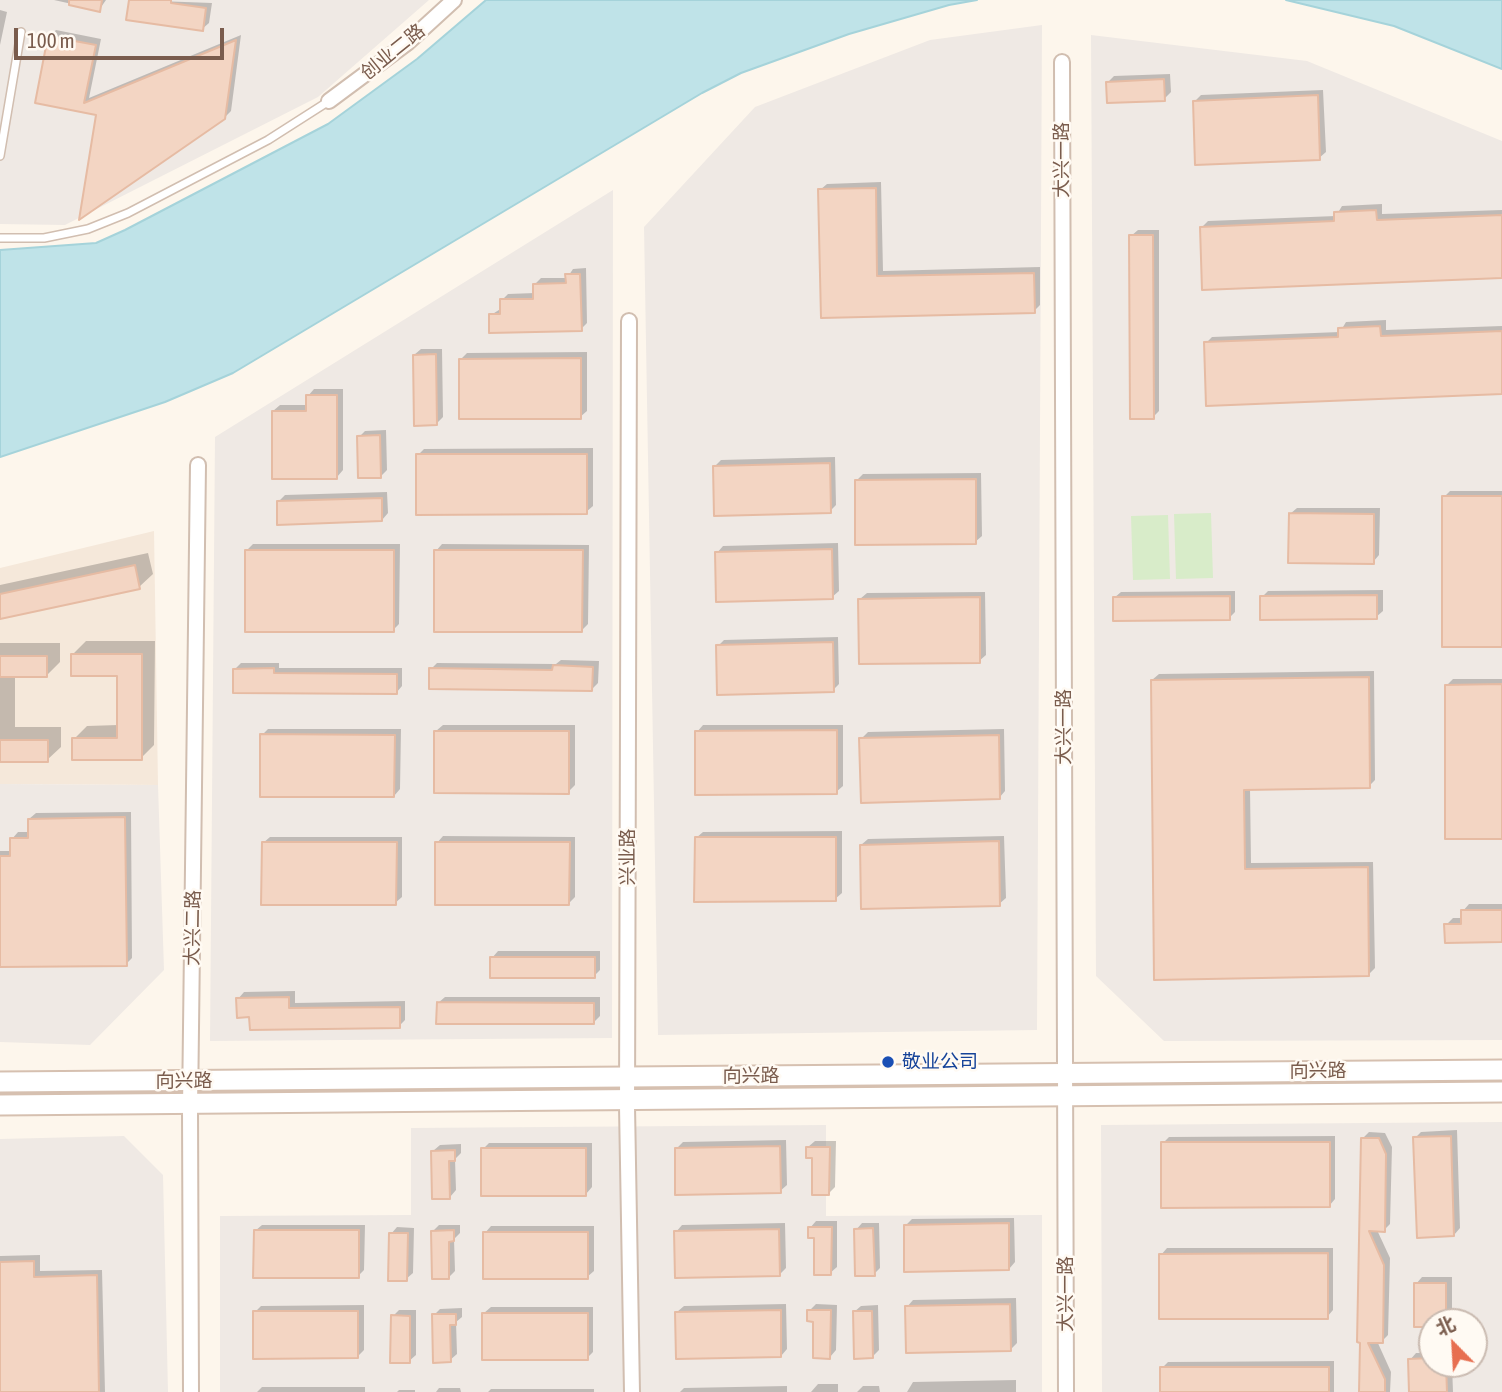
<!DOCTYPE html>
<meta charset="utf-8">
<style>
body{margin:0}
#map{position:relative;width:1502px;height:1392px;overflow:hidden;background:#fdf6ec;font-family:"Asap Condensed","Noto Sans SC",sans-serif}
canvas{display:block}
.north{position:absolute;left:1418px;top:1308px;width:70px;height:70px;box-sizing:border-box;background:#fffaf3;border:2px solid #cabbb1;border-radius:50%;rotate:336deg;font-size:19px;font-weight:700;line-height:28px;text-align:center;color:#7a5c4d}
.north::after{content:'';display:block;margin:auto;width:24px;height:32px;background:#e76f51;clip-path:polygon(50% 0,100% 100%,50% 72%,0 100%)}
.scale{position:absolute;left:14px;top:28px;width:210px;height:32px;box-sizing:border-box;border:4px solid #7a5c4d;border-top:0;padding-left:9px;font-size:21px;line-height:24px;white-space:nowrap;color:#7a5c4d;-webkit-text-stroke:5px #fffaf3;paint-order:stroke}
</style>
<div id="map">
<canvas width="1502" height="1392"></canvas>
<div class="north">北</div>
<div class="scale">100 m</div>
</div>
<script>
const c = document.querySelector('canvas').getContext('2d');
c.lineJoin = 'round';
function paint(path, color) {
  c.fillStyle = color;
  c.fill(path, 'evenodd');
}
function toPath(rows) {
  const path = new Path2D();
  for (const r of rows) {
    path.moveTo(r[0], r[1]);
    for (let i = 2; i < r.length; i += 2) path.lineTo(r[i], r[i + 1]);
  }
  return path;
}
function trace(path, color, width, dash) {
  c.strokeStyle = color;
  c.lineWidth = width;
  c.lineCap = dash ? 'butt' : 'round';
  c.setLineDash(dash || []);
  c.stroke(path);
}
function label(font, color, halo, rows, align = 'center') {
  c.font = font + ' "Asap Condensed","Noto Sans SC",sans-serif';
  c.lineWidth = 5;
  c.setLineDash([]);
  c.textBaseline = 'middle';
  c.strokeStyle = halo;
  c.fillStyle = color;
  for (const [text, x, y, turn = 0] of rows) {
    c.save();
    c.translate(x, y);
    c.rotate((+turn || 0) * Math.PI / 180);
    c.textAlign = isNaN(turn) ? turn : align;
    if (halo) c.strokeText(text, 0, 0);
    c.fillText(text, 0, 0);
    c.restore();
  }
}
paint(toPath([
 [154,531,158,785,0,784,0,568]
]), '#f5e8da');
paint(toPath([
 [0,0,429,0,318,97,65,225,0,224],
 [1042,25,1037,1030,658,1035,644,227,755,107,930,40],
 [1091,35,1307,61,1502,141,1502,1040,1164,1041,1096,976],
 [613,190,612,1038,210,1041,215,437],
 [0,784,158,785,164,970,90,1045,0,1042],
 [1502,1122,1502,1392,1102,1392,1101,1125],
 [1432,1322,1474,1322,1474,1364,1432,1364],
 [826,1125,826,1216,1042,1215,1042,1392,220,1392,220,1216,411,1215,411,1128],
 [124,1136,163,1175,168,1392,0,1392,0,1139]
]), '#efe9e4');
paint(toPath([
 [1211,513,1213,578,1176,579,1174,514],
 [1168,515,1170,579,1133,580,1131,516]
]), '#d8ecc9');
const water = toPath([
 [486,0,977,0,949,5,849,34,741,73,702,93,233,373,165,402,0,457,0,250,96,243,125,230,328,124,417,59,486,0],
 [1286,0,1502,0,1502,69,1394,26,1286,0]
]);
paint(water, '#bfe3e8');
trace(water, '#a5d3da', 2);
paint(toPath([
 [54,0,106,0,99,10],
 [130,0,212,3,209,23,202,29],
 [0,10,7,12,0,45],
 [56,30,101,39,89,98,241,35,231,111,224,118,98,113,37,102,49,37],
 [1170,74,1171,92,1164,99,1107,83,1114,76],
 [1323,90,1326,152,1319,158,1195,101,1201,95],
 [881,182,883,271,1040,267,1040,305,1034,311,823,316,820,190,827,184],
 [1382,204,1382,214,1502,210,1502,276,1202,227,1208,221,1336,216,1342,206],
 [1138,230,1159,230,1159,411,1153,417,1131,236],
 [586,268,587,323,581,329,491,315,502,308,502,300,508,294,535,293,535,284,541,278,567,278,573,269],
 [1386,320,1386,330,1502,326,1502,392,1206,343,1212,337,1340,332,1346,322],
 [421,349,442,349,443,417,437,423,414,355],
 [587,352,587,411,580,417,461,359,467,353],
 [314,389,343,389,343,470,337,477,273,411,280,405,308,405,308,396],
 [386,430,387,470,380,477,359,437,365,431],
 [593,448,593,506,586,512,418,455,424,449],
 [835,457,836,505,830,511,715,466,721,460],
 [981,473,982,536,975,542,856,481,863,474],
 [1450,491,1502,491,1502,645,1444,497],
 [387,492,388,513,382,520,278,502,285,495],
 [1297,508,1380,508,1379,555,1373,562,1290,514],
 [838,543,839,591,832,597,717,553,723,546],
 [253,544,400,544,399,624,393,630,247,550],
 [442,544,589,545,588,624,582,630,436,551],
 [148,553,153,574,139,587,0,617,0,585],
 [1383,590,1383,611,1376,617,1262,597,1268,591],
 [1235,591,1235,612,1229,618,1114,598,1121,592],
 [985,592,986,655,979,661,860,599,867,593],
 [838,637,839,684,833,690,718,646,724,640],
 [86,641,155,641,154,745,141,758,74,739,87,726,118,725,119,674,73,654],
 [0,643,60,643,60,662,46,676,15,676,15,727,61,727,61,747,47,760,0,760],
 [561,660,599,661,598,683,591,690,431,669,437,663,556,664],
 [241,663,279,663,279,668,402,668,402,686,396,693,235,669],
 [1374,671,1375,780,1369,786,1250,788,1251,863,1373,862,1375,968,1368,975,1155,978,1152,680,1159,674],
 [1453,679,1502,679,1502,837,1447,685],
 [443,725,575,725,575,785,568,792,436,731],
 [703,725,843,725,843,786,836,792,697,732],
 [268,729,401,729,400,789,394,796,262,735],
 [1004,729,1005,791,999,798,861,739,868,732],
 [131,812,132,958,126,964,0,966,0,851,12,851,12,839,18,832,29,832,29,819,36,813],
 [842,831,842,893,835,899,696,838,703,832],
 [443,836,575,837,575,897,569,903,437,843],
 [1004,836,1006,898,999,904,861,845,868,839],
 [270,837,402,837,402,897,395,903,263,843],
 [1469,904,1502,904,1502,941,1446,925,1453,918,1463,918,1463,911],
 [498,951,600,951,600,970,594,976,492,958],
 [295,991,295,1003,405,1001,405,1020,399,1026,251,1016,238,999,244,992],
 [445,997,600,997,600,1016,593,1023,438,1003],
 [1457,1130,1460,1228,1454,1235,1415,1138,1421,1132],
 [1369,1132,1385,1133,1392,1147,1390,1224,1384,1230,1377,1230,1390,1258,1388,1335,1382,1341,1377,1341,1391,1372,1390,1392,1361,1392,1362,1139],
 [1335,1136,1335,1199,1329,1206,1163,1143,1169,1137],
 [786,1140,787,1185,780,1191,677,1148,683,1142],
 [815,1141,836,1141,835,1187,829,1193,808,1147],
 [489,1143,592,1143,592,1187,586,1194,483,1149],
 [461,1144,461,1153,455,1159,456,1190,450,1197,433,1151,440,1145],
 [1014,1218,1015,1262,1009,1269,905,1226,912,1219],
 [816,1221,837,1221,837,1267,830,1273,810,1228],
 [785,1223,786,1268,779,1275,676,1232,682,1225],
 [862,1223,879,1223,880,1268,874,1274,856,1230],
 [262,1225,365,1225,364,1270,358,1276,255,1231],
 [439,1225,460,1225,460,1233,454,1239,455,1271,449,1277,433,1231],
 [491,1226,594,1226,594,1271,587,1277,485,1233],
 [397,1227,414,1228,413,1273,406,1279,391,1234],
 [1167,1248,1333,1248,1333,1310,1327,1317,1161,1255],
 [40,1255,40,1271,102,1270,105,1392,0,1392,0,1256],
 [1422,1277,1452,1277,1452,1318,1448,1322,1432,1322,1432,1325,1416,1284],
 [1016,1298,1017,1343,1010,1350,907,1307,913,1300],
 [786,1304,787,1349,781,1356,677,1312,684,1306],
 [816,1304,837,1305,836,1350,830,1357,809,1311],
 [364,1305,364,1350,357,1357,255,1312,261,1306],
 [878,1305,879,1350,873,1356,854,1312,861,1306],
 [491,1307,593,1307,593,1352,587,1358,484,1313],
 [462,1308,462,1317,456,1322,457,1354,450,1360,434,1315,440,1309],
 [399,1310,416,1310,416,1355,409,1361,393,1316],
 [1416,1353,1432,1353,1432,1364,1452,1364,1453,1392,1411,1392,1410,1360],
 [1334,1361,1334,1392,1162,1392,1162,1368,1168,1362],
 [1016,1380,1016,1392,907,1392,913,1382],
 [818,1384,838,1384,838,1392,811,1392],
 [787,1386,787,1392,680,1392,684,1388],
 [863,1386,879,1386,880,1392,857,1392],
 [262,1387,365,1387,365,1392,257,1392],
 [439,1388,460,1388,461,1392,436,1392],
 [491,1389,594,1389,594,1392,488,1392],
 [399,1390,415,1390,415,1392,397,1392]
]), '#0003');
const building = toPath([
 [69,0,102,0,100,12,69,5,69,0],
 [129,0,171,0,171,3,206,8,203,31,126,20,129,0],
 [48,36,96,45,84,103,236,40,225,119,79,220,96,115,35,103,48,36],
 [1164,79,1165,101,1107,103,1106,82,1164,79],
 [1318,95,1320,160,1195,165,1193,101,1318,95],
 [876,188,877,276,1034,273,1035,313,821,318,818,189,876,188],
 [1376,210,1377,220,1502,215,1502,278,1202,290,1200,227,1334,221,1334,212,1376,210],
 [1129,235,1153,235,1154,419,1130,419,1129,235],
 [565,274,580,274,582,331,489,333,489,314,500,314,500,299,533,299,533,284,566,283,565,274],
 [1380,326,1381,336,1502,331,1502,394,1206,406,1204,342,1338,337,1338,328,1380,326],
 [436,354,437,425,414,426,413,355,436,354],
 [581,358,581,419,459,419,459,359,581,358],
 [306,395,337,395,337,479,272,479,272,411,306,411,306,395],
 [380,435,381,478,358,478,357,436,380,435],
 [416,454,587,454,587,514,416,515,416,454],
 [830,463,831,513,714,516,713,466,830,463],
 [976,479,976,544,855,545,855,480,976,479],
 [1442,496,1502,496,1502,647,1442,647,1442,496],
 [382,498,382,521,277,525,277,501,382,498],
 [1289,513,1374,514,1374,564,1288,563,1289,513],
 [832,549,833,599,716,602,715,552,832,549],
 [245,550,394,550,394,632,245,632,245,550],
 [434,550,583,550,582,632,434,632,434,550],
 [135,565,140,589,0,619,0,594,135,565],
 [1377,595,1377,619,1260,620,1260,596,1377,595],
 [1230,596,1230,620,1113,621,1113,597,1230,596],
 [980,597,980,663,859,664,858,599,980,597],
 [833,642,834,692,717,695,716,645,833,642],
 [71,654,142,654,142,760,72,760,72,738,117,738,117,676,71,676,71,654],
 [0,656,47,656,47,677,0,677,0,656],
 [553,665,593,667,592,691,429,689,429,668,552,670,553,665],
 [274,668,274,673,397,674,397,694,233,693,233,669,274,668],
 [1369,677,1370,788,1244,790,1245,869,1368,867,1369,976,1154,980,1151,680,1369,677],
 [1502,684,1502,839,1445,839,1445,685,1502,684],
 [837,730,837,794,695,795,695,731,837,730],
 [434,731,569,731,569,794,434,793,434,731],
 [260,734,395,735,394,797,260,797,260,734],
 [999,735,1000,799,861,803,859,738,999,735],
 [0,740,48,740,48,762,0,762,0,740],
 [125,817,127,966,0,967,0,856,10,856,10,838,28,838,28,819,125,817],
 [695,837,836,837,836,901,694,902,695,837],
 [999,841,1000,906,861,909,860,845,999,841],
 [262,842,397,842,396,905,261,905,262,842],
 [435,842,570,842,569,905,435,905,435,842],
 [1461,910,1502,910,1502,942,1445,943,1444,924,1461,924,1461,910],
 [490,957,595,957,595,978,490,978,490,957],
 [289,997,289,1008,400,1007,400,1028,250,1030,249,1017,237,1018,236,998,289,997],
 [437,1002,594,1003,594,1024,436,1024,437,1002],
 [1451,1136,1454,1236,1417,1238,1413,1137,1451,1136],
 [1361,1138,1379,1138,1386,1154,1385,1232,1369,1231,1384,1265,1383,1343,1368,1343,1385,1379,1385,1392,1359,1392,1360,1343,1357,1342,1361,1138],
 [1161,1142,1330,1142,1330,1207,1161,1208,1161,1142],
 [780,1146,781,1193,675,1195,675,1148,780,1146],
 [806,1147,830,1147,829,1195,812,1195,812,1158,806,1158,806,1147],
 [481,1148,586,1148,586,1196,481,1196,481,1148],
 [455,1150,455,1161,449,1161,450,1199,432,1199,431,1151,455,1150],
 [1009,1223,1009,1270,904,1272,904,1225,1009,1223],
 [808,1227,832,1227,831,1275,814,1275,814,1238,808,1238,808,1227],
 [873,1228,875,1276,855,1276,854,1229,873,1228],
 [779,1229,780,1276,675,1278,674,1231,779,1229],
 [254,1230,359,1230,359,1278,253,1278,254,1230],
 [454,1230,454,1241,449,1242,449,1279,432,1279,431,1231,454,1230],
 [483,1232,588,1232,588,1279,483,1279,483,1232],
 [389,1233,408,1233,407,1281,388,1281,389,1233],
 [1328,1253,1328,1319,1159,1319,1159,1254,1328,1253],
 [34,1261,34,1277,97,1275,99,1392,0,1392,0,1262,34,1261],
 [1414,1283,1446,1283,1446,1322,1432,1322,1432,1327,1414,1327,1414,1283],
 [1010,1304,1011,1351,906,1353,905,1306,1010,1304],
 [781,1310,781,1357,676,1359,675,1312,781,1310],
 [807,1310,831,1310,830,1359,813,1358,813,1322,807,1321,807,1310],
 [253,1311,358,1311,358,1358,253,1359,253,1311],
 [853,1311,872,1311,873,1358,854,1359,853,1311],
 [482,1313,588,1313,588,1360,482,1360,482,1313],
 [432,1314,456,1314,456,1325,450,1325,451,1362,433,1363,432,1314],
 [391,1315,410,1316,410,1363,390,1363,391,1315],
 [1432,1358,1432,1364,1446,1364,1447,1392,1409,1392,1408,1359,1432,1358],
 [1160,1367,1329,1367,1329,1392,1160,1392,1160,1367]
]);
paint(building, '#f3d5c3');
trace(building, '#e6bba3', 2);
const lane = toPath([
 [0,156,21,32],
 [0,238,44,238,88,229,128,213,268,140,329,101]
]);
const street = toPath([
 [1062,62,1066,1392],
 [329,101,407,43,454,0],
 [629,321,627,1106,632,1392],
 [191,1392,190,1108,198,465]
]);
const secondary = toPath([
 [0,1082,1502,1070],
 [0,1105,1502,1092]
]);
trace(lane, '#d1beb0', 10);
trace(street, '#d1beb0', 18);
trace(secondary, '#d6c0b0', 23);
trace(lane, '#fff', 7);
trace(street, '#fff', 14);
trace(secondary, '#fff', 19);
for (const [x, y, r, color] of [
 [888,1062,7,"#1a4fb4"]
]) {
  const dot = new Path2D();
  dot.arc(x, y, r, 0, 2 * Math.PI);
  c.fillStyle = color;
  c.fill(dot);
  trace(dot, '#fffaf3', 2.5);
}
label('19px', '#7a5c4d', '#fffaf3', [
 ["创业二路",393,52,-39],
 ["大兴一路",1062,160,-90],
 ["大兴一路",1064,727,-90],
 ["兴业路",628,857,-90],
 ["大兴二路",193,928,-89],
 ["向兴路",1318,1071],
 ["向兴路",751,1076],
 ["向兴路",184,1081],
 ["大兴一路",1066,1294,-90]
]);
label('19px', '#164399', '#fffaf3', [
 ["敬业公司",902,1062]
], 'left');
</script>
